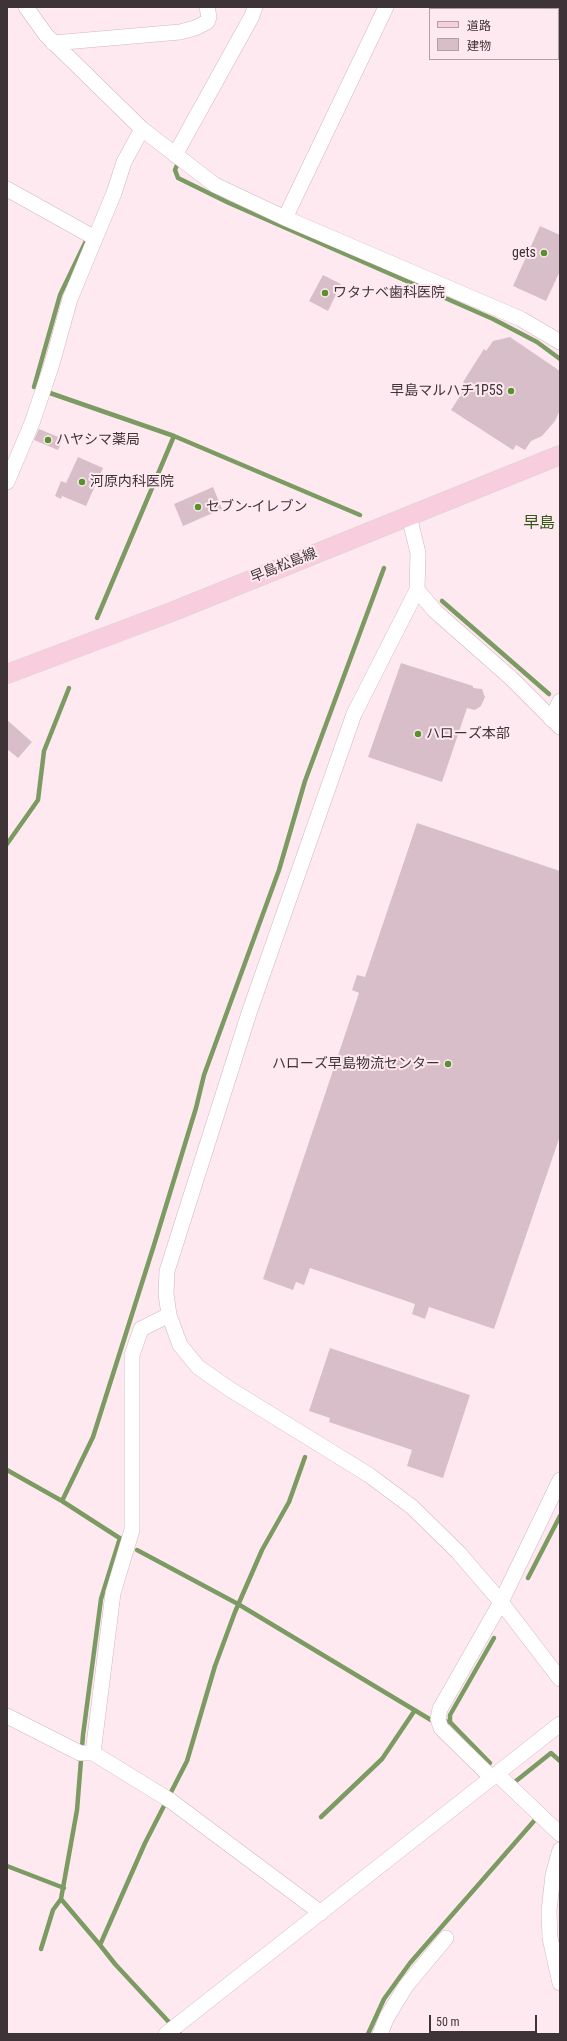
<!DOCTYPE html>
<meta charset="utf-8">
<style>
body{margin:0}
#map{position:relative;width:567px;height:2041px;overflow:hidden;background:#ffe9f1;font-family:"Roboto Condensed","Noto Sans JP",sans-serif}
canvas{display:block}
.frame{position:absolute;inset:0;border:8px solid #3e3337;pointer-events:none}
.legend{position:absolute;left:429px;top:8px;width:130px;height:52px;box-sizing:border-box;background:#ffe9f1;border:1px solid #b2a0a7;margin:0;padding:5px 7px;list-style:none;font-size:12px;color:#3e3337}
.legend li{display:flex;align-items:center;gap:8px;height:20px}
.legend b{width:20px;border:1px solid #b2a0a7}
.scale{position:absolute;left:429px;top:2015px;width:108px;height:18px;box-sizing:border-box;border:2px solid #3e3337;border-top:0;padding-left:5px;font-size:12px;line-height:14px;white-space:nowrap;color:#3e3337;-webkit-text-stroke:3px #ffe9f1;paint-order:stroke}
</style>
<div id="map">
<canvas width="567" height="2041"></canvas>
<div class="frame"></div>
<ul class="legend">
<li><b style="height:5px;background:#f8cedf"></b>道路</li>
<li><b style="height:11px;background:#d8bec8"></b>建物</li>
</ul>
<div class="scale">50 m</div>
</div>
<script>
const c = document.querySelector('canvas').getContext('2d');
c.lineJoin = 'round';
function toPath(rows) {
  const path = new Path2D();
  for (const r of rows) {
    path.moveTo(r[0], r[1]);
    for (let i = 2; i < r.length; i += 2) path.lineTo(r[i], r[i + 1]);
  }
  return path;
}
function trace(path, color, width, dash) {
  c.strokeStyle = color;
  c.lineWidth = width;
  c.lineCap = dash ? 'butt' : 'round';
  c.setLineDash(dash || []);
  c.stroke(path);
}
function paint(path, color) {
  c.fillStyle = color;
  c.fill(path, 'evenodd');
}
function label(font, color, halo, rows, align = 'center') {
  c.font = font + ' "Roboto Condensed","Noto Sans JP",sans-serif';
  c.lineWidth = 4;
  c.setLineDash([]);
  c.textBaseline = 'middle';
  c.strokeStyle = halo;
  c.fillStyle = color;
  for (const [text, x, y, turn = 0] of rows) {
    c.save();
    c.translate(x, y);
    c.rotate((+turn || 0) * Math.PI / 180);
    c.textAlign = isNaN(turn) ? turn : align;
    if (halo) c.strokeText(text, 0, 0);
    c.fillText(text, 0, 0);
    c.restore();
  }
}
trace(toPath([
 [179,160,175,170,178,178,229,203,493,319,537,342,560,359],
 [36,387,34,387,60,295,86,241],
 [50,393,174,436,360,515],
 [442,601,549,694],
 [97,618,174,436],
 [7,844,38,800,44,751,69,688],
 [7,1470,62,1501,121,1539],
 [62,1501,93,1437,154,1245,196,1108,204,1075,279,870,305,781,384,568],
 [137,1550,238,1604,431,1720,450,1722,490,1763],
 [528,1578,560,1516],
 [450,1722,450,1715,494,1638],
 [511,1785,551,1753,560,1761],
 [321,1817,382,1759,415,1710],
 [7,1866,64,1888],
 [100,1945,61,1899,77,1810,83,1735,101,1599,120,1538],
 [41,1949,53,1910,61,1899],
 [180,2034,115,1964,100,1945,145,1843,187,1761,215,1666,235,1612,262,1550,289,1502,305,1457],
 [368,2034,384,1999,410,1963,534,1821]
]), '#7c9b63', 4.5);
paint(toPath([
 [540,226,560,235,560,271,546,301,513,286],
 [323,275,341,284,328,311,309,301],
 [510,337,560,371,560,410,555,421,542,436,531,441,525,450,516,445,513,450,451,410,467,385,463,382,484,349,486,351,493,341],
 [39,429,63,439,58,450,34,440],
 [78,457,103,468,86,506,62,496,61,499,55,496,61,481,66,483],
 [213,487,222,509,183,526,174,504],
 [401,663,473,686,473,688,482,689,483,692,485,697,481,706,475,710,467,708,442,782,368,757],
 [7,720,32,742,18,758,7,749],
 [417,823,560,871,560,1136,494,1329,429,1307,425,1319,412,1314,415,1304,310,1268,304,1285,296,1282,293,1290,263,1279,359,993,352,990,357,975,365,977],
 [330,1348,470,1395,443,1478,407,1466,412,1450,329,1422,330,1418,309,1411]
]), '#d8bec8');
const minor = toPath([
 [26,7,46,35,142,129,215,185,285,218,521,319,560,342],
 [487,7,492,9],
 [558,34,560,35],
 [53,43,180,32,195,28,207,22,209,17,207,7],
 [175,155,252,16,255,7],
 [7,189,95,238],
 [285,218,386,7],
 [7,482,32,423,51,367,70,299,114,193,124,162,142,129],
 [417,590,435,611,512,679,560,727],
 [551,719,560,701],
 [169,1315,180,1345,198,1367,228,1388,369,1475,412,1507,458,1552,501,1602,560,1679],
 [7,1716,80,1753,93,1753,171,1801,321,1913],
 [93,1753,113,1593,132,1530,132,1355,141,1329,169,1315,166,1294,167,1271,249,1013,354,714,417,590,418,553,409,516],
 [497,1774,560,1834],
 [492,1778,441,1728,438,1719,440,1709,501,1602,560,1480],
 [560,1850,553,1875,549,1911,550,1938,560,1983],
 [166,2034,560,1724],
 [380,2034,387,2017,406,1986,446,1938]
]);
const major = toPath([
 [7,674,174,611,560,455]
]);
trace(minor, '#d1b7c0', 16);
trace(major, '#d5d2d3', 20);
trace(minor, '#fff', 15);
trace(major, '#f8cedf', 19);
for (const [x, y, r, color] of [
 [544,253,4,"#59912d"],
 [325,293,4,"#59912d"],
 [511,391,4,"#59912d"],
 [48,440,4,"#59912d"],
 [82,482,4,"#59912d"],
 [198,507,4,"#59912d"],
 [418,734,4,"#59912d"],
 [448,1064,4,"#59912d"]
]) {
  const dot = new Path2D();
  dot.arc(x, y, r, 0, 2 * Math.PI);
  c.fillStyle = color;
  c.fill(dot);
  trace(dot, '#ffe9f1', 1.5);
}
label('14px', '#3e3337', '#ffe9f1', [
 ["gets",536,253,"right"],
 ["ワタナベ歯科医院",333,293],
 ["早島マルハチ1P5S",503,391,"right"],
 ["ハヤシマ薬局",56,440],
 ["河原内科医院",90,482],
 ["セブン-イレブン",206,507],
 ["ハローズ本部",426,734],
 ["ハローズ早島物流センター",440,1064,"right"]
], 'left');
label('14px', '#3e3337', '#ffe9f1', [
 ["早島松島線",284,566,-22]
]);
label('16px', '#355819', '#ffe9f1', [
 ["早島",539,524]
]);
</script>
